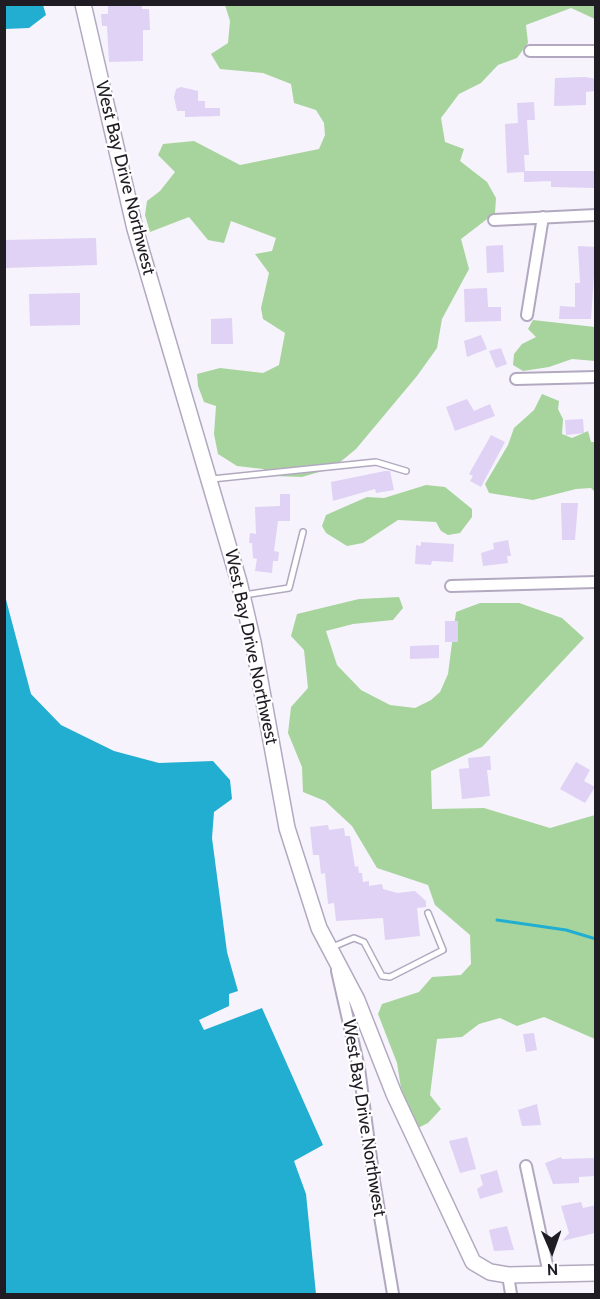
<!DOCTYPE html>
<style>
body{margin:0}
#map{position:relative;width:600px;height:1299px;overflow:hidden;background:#f6f3fc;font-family:Cabin,sans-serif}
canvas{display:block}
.frame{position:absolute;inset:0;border:6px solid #1f1c24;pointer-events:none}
.north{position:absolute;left:522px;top:1221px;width:60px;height:60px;-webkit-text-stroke:4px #fff;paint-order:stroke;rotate:178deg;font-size:16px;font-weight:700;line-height:24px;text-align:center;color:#1f1c24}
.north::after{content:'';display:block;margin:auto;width:21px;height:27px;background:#1f1c24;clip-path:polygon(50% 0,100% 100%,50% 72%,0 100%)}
</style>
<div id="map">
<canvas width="600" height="1299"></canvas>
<div class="frame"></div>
<div class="north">N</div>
</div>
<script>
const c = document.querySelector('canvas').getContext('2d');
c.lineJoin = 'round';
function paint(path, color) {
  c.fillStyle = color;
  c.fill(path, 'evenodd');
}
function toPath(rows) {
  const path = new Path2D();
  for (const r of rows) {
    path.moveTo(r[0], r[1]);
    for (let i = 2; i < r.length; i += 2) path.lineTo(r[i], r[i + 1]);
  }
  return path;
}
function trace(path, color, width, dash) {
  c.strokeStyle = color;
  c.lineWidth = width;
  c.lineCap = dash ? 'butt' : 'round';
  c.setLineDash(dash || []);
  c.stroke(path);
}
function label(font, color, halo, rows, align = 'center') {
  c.font = font + ' Cabin,sans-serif';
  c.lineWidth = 4.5;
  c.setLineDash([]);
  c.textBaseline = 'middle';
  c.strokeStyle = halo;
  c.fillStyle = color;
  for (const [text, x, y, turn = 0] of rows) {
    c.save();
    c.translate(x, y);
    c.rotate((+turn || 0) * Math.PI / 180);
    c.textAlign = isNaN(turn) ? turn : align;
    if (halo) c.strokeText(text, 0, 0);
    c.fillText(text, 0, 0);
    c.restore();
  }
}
paint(toPath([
 [225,5,595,5,595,19,571,8,526,25,528,43,517,58,498,65,481,83,459,94,441,118,445,142,464,149,460,161,487,182,496,198,495,213,461,239,469,269,442,319,437,348,417,376,356,449,333,468,302,477,273,476,263,469,237,466,218,454,214,434,216,406,204,402,198,386,197,374,220,368,263,373,279,365,285,333,263,319,261,308,269,273,255,254,272,251,276,238,231,221,224,243,208,240,189,217,150,232,145,215,147,201,160,191,175,172,158,155,163,144,194,141,240,165,319,149,325,135,324,123,316,110,294,103,291,84,263,73,220,69,211,54,228,43,230,21],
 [533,320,595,327,595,361,572,359,549,367,523,371,513,365,514,354,522,344,536,337,528,329],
 [542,394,559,401,558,409,563,419,562,434,572,438,588,431,591,442,595,442,595,492,591,488,576,489,533,500,489,493,485,484,508,445,514,428,534,410],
 [426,485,445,487,472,509,472,517,460,533,448,535,441,531,436,522,398,520,363,543,347,546,326,533,322,526,326,515,367,497,384,498],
 [399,597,403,608,393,620,353,624,326,631,337,665,361,690,390,705,415,708,431,700,440,692,448,674,456,612,480,603,519,603,562,618,584,638,482,747,431,771,432,809,484,808,550,828,595,815,595,1039,544,1017,517,1026,500,1018,479,1024,462,1037,437,1039,430,1095,441,1109,428,1123,418,1128,401,1088,397,1063,378,1014,382,1004,419,992,432,977,461,975,471,964,470,935,435,905,428,885,377,868,352,826,325,801,303,792,302,767,288,733,291,707,308,688,304,650,291,636,297,614,359,599]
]), '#a7d49c');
paint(toPath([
 [4,5,43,5,46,15,29,28,5,29],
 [4,592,31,694,61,725,114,751,159,763,213,761,230,780,232,799,214,812,212,838,227,952,238,991,229,994,229,1006,199,1020,204,1030,262,1008,323,1145,294,1161,306,1194,316,1294,5,1294]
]), '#21aed1');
trace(toPath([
 [497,920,566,930,596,939]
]), '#21aed1', 3);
paint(toPath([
 [108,4,142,4,142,9,149,9,150,30,143,30,143,61,109,62,107,26,102,26,101,14,108,14],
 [585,77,596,79,596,91,586,92,586,105,554,106,555,78],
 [181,87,198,91,198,101,205,101,205,108,220,108,220,116,185,117,185,111,177,111,174,97,176,89],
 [534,102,535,120,527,120,529,155,524,155,525,171,596,171,596,188,551,187,551,181,524,182,524,172,507,173,505,124,518,123,517,103],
 [96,238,97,265,4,268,4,240],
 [503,245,504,272,487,273,486,246],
 [578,246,596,247,591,319,559,319,560,306,575,307,575,283,580,283],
 [487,288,488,307,501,307,501,321,465,322,464,289],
 [80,293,80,325,30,326,29,294],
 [232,318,233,344,211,344,211,319],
 [481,335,487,349,467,357,464,341],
 [501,348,507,364,496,368,489,351],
 [467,399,474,411,490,404,495,416,455,431,446,407],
 [583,419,584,433,566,435,565,420],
 [491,435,505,442,481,487,470,481,473,476,469,474],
 [385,471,390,471,394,490,376,493,375,489,333,501,331,482],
 [280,494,290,494,290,521,278,521,274,551,279,552,278,561,273,561,272,573,255,571,257,559,253,558,252,543,249,543,250,533,256,534,255,507,280,506],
 [561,503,578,503,575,540,562,540],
 [508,540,511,556,507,556,508,563,483,566,481,553,494,549,493,543],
 [421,542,454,544,453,562,432,561,431,565,415,564,416,545,421,546],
 [445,621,458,621,458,642,445,642],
 [439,645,439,658,410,659,410,646],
 [490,756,491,770,487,770,490,796,462,799,459,769,469,768,468,758],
 [576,762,590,770,584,781,595,787,585,803,560,789],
 [328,825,329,830,344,828,345,836,350,836,355,867,358,866,359,873,362,873,363,882,369,881,369,886,382,884,383,889,397,893,415,891,426,901,426,907,417,908,420,936,385,940,383,918,336,921,334,903,328,904,325,873,321,874,319,855,313,855,310,827],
 [534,1033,537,1050,526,1052,523,1034],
 [537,1104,541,1125,522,1126,518,1110],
 [467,1137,476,1169,460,1173,449,1141],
 [561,1157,562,1159,596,1158,596,1176,579,1177,579,1183,553,1184,545,1163],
 [497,1170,503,1192,480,1199,477,1189,483,1185,480,1175],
 [581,1202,583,1208,596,1205,595,1233,562,1241,569,1233,561,1206],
 [507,1226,514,1250,494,1251,489,1230]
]), '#dfd2f4');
const lane = toPath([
 [212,479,376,462,406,471],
 [244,595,289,588,303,532],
 [330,948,354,938,364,942,382,976,390,977,443,950,428,913]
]);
const street = toPath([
 [530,51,596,51],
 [494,220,596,215],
 [527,315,543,217],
 [516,379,596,377],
 [451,586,596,582],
 [337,971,359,1068,374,1181,393,1294],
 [526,1166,549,1274],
 [508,1275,511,1294]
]);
const secondary = toPath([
 [83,4,135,229,239,582,253,642,287,828,319,928,357,1000,394,1094,473,1262,490,1272,508,1275,596,1273]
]);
trace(lane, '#b2a9c0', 8);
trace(street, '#b2a9c0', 14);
trace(secondary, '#b2a9c0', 18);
trace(lane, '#fff', 5);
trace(street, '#fff', 10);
trace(secondary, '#fff', 15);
label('18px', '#1f1c24', '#fff', [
 ["West Bay Drive Northwest",125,178,76],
 ["West Bay Drive Northwest",251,647,78],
 ["West Bay Drive Northwest",364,1118,81]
]);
</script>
